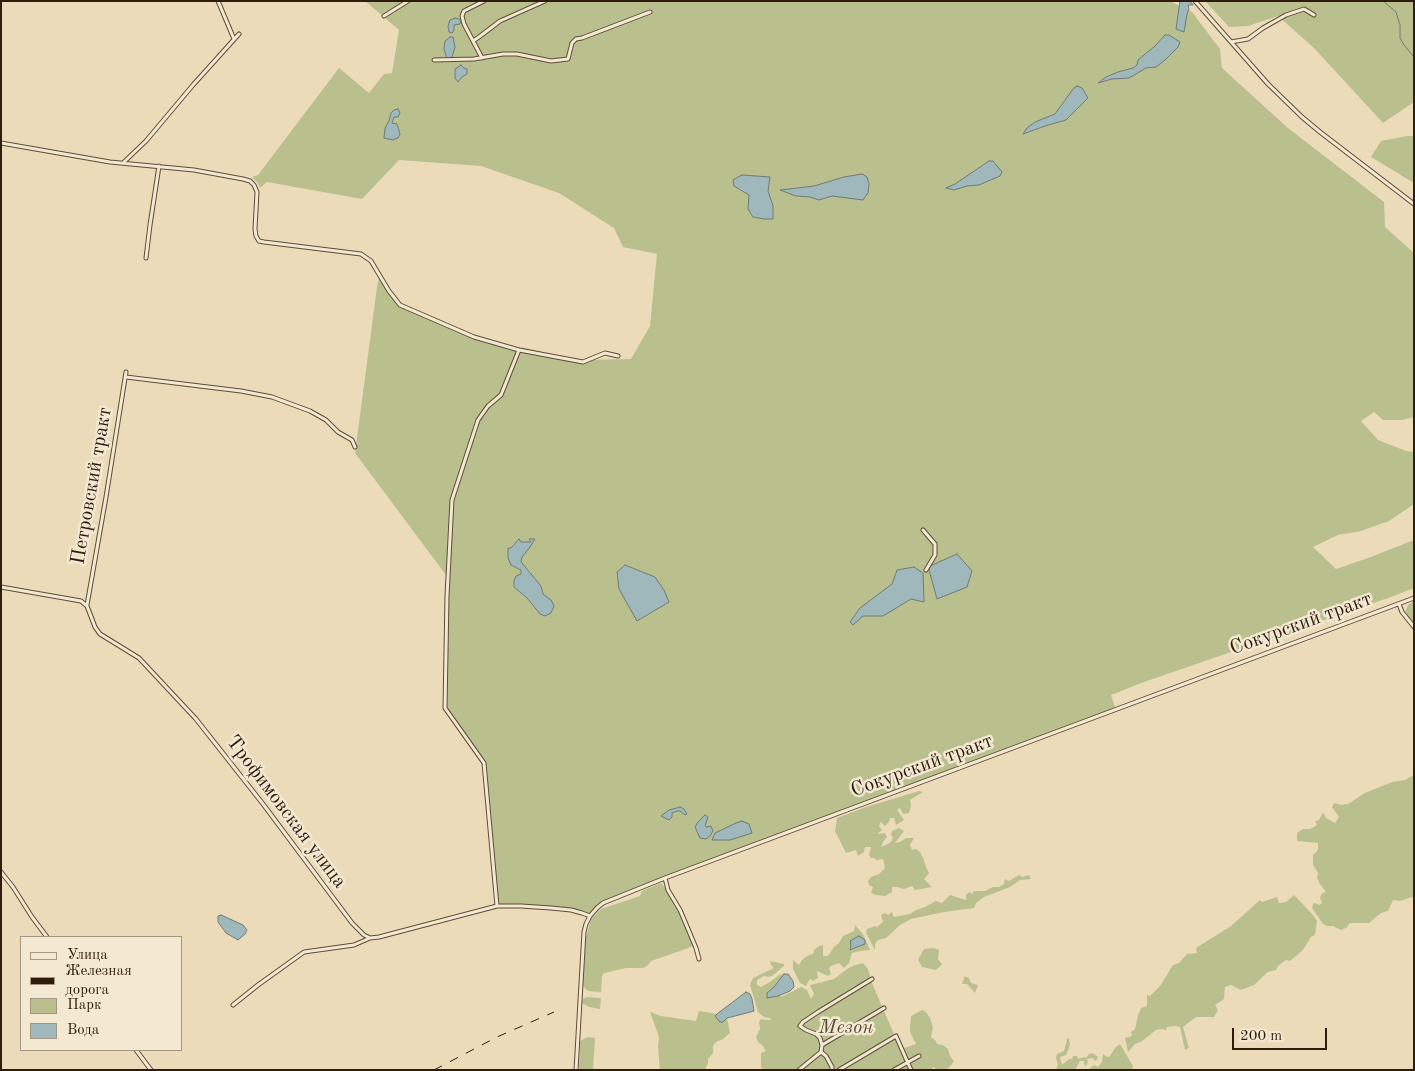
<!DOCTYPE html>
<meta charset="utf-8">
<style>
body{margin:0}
#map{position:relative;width:1415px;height:1071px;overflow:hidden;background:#ecdbb9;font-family:"Old Standard TT",serif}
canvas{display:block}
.frame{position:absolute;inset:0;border:2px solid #2f1c0c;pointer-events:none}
.legend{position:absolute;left:20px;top:936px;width:162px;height:115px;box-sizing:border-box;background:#f3e8d2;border:1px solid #a59683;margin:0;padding:6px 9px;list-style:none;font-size:15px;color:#2f1c0c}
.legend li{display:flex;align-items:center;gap:10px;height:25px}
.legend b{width:25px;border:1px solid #a59683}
.scale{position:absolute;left:1232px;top:1028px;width:95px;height:22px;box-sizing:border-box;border:2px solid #2f1c0c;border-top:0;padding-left:6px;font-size:15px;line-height:18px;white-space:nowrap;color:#2f1c0c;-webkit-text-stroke:4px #f3e8d2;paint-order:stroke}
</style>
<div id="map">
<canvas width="1415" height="1071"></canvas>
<div class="frame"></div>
<ul class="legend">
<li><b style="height:6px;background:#f3e8d2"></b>Улица</li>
<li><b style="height:6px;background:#2f1c0c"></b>Железная дорога</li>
<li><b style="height:14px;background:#b9c08e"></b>Парк</li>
<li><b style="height:14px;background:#9fb8bb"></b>Вода</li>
</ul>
<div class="scale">200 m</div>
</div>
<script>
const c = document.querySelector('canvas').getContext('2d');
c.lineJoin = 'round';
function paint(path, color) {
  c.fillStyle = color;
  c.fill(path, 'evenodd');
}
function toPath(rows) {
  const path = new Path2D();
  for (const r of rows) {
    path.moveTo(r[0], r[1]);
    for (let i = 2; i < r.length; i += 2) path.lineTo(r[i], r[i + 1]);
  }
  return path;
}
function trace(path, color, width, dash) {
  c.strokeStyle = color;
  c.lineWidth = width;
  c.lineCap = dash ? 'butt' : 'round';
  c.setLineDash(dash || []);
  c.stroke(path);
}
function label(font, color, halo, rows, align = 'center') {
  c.font = font + ' "Old Standard TT",serif';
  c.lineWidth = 5;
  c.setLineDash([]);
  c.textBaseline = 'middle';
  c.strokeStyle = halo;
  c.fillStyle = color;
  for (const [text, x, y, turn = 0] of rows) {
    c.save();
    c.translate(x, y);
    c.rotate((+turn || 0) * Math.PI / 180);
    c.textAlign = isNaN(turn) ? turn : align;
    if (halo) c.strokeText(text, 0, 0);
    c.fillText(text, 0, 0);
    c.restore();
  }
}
paint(toPath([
 [365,1,1170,1,1192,12,1220,49,1222,68,1288,128,1384,202,1385,227,1414,253,1414,417,1402,420,1383,420,1374,412,1361,421,1378,440,1406,451,1414,452,1414,504,1389,521,1361,531,1338,535,1313,547,1336,569,1368,558,1414,540,1414,588,1391,597,1144,682,1111,695,1116,710,807,825,603,903,590,916,582,913,551,908,497,906,484,763,445,708,448,575,446,575,355,453,377,287,379,278,381,277,400,305,474,337,520,350,521,347,579,360,631,359,650,326,657,254,623,247,614,228,559,193,481,166,399,160,362,199,267,182,260,188,258,183,252,177,258,175,339,68,369,93,384,74,392,73,399,30],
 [1205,1,1414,1,1414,102,1383,123,1314,48,1278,16,1248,26,1229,27],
 [1407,136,1414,136,1414,183,1371,157,1381,141],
 [1414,601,1414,624,1406,614,1405,612,1408,605],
 [1414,775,1414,899,1412,897,1400,901,1393,900,1388,911,1381,913,1369,923,1350,923,1346,928,1341,930,1333,926,1327,926,1323,924,1312,908,1313,904,1315,903,1319,905,1322,903,1320,898,1322,893,1326,892,1320,884,1317,878,1318,873,1313,865,1313,855,1318,850,1318,843,1297,841,1297,833,1303,829,1310,829,1317,825,1315,821,1319,820,1323,812,1326,818,1335,823,1339,817,1332,807,1334,803,1341,805,1348,804,1365,793,1392,782,1405,780],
 [919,791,923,792,910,800,911,806,909,813,903,814,900,808,897,810,904,820,896,825,894,818,890,818,889,822,885,826,881,822,879,826,882,830,877,834,885,833,887,837,883,842,881,847,890,843,893,838,891,835,892,831,899,828,904,831,895,843,900,842,906,838,914,838,910,845,912,850,916,849,920,852,924,860,926,867,929,873,924,879,932,887,915,890,912,886,904,889,897,887,892,887,892,892,885,896,876,895,871,893,873,887,869,885,868,881,871,877,879,874,885,868,883,859,877,860,874,858,871,858,869,855,871,847,865,847,864,852,858,856,856,850,846,853,835,831,837,818,866,807],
 [1019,875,1023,877,1029,875,1031,879,1020,880,1010,887,984,897,976,903,974,908,944,912,911,919,900,925,886,938,878,940,875,944,875,950,866,933,867,929,875,926,877,927,883,922,881,915,885,913,888,915,892,912,894,917,910,914,916,910,925,907,936,901,942,903,950,895,966,900,966,895,969,892,972,894,974,891,985,891,993,887,999,887,1004,884,1005,879,1009,881],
 [661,883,667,890,681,913,694,946,651,961,647,966,643,968,626,968,604,973,602,976,601,992,588,991,583,986,586,937,591,919,601,909,640,896,642,891],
 [1294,895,1313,915,1317,921,1315,935,1311,937,1303,950,1290,961,1286,960,1278,966,1276,970,1268,972,1254,985,1241,990,1231,985,1225,987,1224,999,1215,1005,1218,1010,1214,1017,1196,1017,1183,1027,1189,1048,1185,1050,1180,1027,1175,1026,1167,1027,1166,1030,1162,1029,1156,1030,1141,1042,1135,1044,1128,1052,1125,1038,1132,1036,1131,1032,1135,1029,1138,1015,1141,1008,1147,1006,1147,995,1150,996,1160,986,1173,965,1179,963,1187,954,1197,953,1196,948,1231,926,1260,900,1262,902,1277,897,1279,903,1286,902],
 [855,925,863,934,870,950,860,951,852,953,849,963,844,968,839,963,831,966,829,968,831,974,828,976,817,971,818,978,813,981,810,979,806,986,800,983,793,969,793,960,799,965,802,960,807,956,813,954,814,950,819,946,823,945,823,956,828,956,834,947,839,943,843,936,854,931],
 [934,948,939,950,938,959,942,964,936,970,922,967,918,960,924,949],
 [770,961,784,964,784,966,772,976,768,977,764,976,757,980,757,985,761,987,770,982,779,975,784,974,777,982,772,996,781,996,781,997,801,987,807,990,811,999,814,994,810,985,834,979,847,969,855,965,863,963,868,969,872,983,896,1039,904,1048,916,1044,910,1032,910,1027,911,1016,922,1010,926,1012,930,1018,933,1027,931,1037,936,1041,937,1044,943,1045,948,1049,950,1056,954,1061,952,1064,946,1070,937,1070,934,1067,932,1068,932,1070,764,1070,761,1067,761,1053,766,1051,762,1045,758,1042,756,1037,760,1029,759,1022,761,1019,765,1020,771,1020,770,1018,764,1017,758,1012,750,985,753,978,774,968,771,965],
 [965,976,969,978,971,983,978,985,975,993,967,984,962,984],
 [587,997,601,998,600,1009,589,1007,582,1003,583,999],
 [699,1011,717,1014,715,1016,723,1022,727,1018,730,1033,723,1039,716,1042,713,1046,713,1053,708,1059,708,1063,705,1070,660,1070,658,1047,659,1037,650,1012,661,1016,696,1021],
 [588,1037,595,1038,593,1070,579,1070,580,1041],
 [1069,1038,1070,1045,1066,1055,1060,1057,1062,1065,1069,1059,1072,1059,1073,1056,1077,1056,1078,1059,1085,1057,1086,1058,1089,1054,1093,1053,1098,1057,1096,1061,1092,1058,1087,1059,1088,1062,1086,1066,1084,1064,1084,1061,1080,1061,1075,1070,1056,1070,1058,1065,1056,1058,1057,1054,1064,1051,1067,1039],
 [1120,1044,1133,1066,1132,1070,1088,1070,1094,1065,1098,1067,1102,1062,1103,1054,1108,1057,1109,1057,1115,1048]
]), '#b9c08e');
const water = toPath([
 [1180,1,1190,1,1193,5,1188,5,1189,9,1187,14,1184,32,1176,29,1180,1],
 [455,18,459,19,461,22,460,24,454,25,454,30,452,33,449,32,448,26,450,20,455,18],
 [1165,35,1169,35,1180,42,1178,47,1165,60,1156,67,1146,68,1129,78,1112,79,1098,83,1106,77,1118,72,1133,68,1137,65,1138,60,1155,46,1165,35],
 [450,37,453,37,455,47,452,57,447,59,444,49,445,41,450,37],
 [461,65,464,68,467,69,467,74,462,77,458,82,455,78,455,69,461,65],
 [1077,86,1082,88,1088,98,1066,120,1045,126,1023,134,1027,128,1035,122,1055,114,1073,89,1077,86],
 [398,109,400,113,398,117,394,117,392,123,397,124,400,134,398,138,393,140,384,138,385,128,389,121,391,113,394,110,398,109],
 [989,161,993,161,1002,172,1000,176,979,185,967,186,954,190,946,188,955,184,989,161],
 [862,174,867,177,869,184,868,193,863,200,832,196,819,200,810,197,796,196,780,190,814,186,844,177,862,174],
 [742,175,770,177,768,191,773,206,773,219,764,219,753,217,748,209,749,195,734,186,733,180,738,177,742,175],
 [519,539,521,542,531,542,529,539,535,539,530,547,522,557,521,562,541,586,543,594,551,600,554,606,551,613,545,616,540,614,527,598,514,587,514,581,516,576,521,574,521,570,511,565,508,558,508,548,511,548,519,539],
 [957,554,972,571,967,587,937,599,929,570,930,566,957,554],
 [625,565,655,577,664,590,669,602,637,621,619,589,617,572,625,565],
 [914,567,923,573,924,602,911,599,883,616,863,616,853,625,850,622,860,608,892,584,897,570,914,567],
 [680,807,684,809,687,814,685,815,680,811,677,811,672,813,672,817,669,820,661,816,669,810,680,807],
 [705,815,708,817,705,826,707,827,711,826,713,831,710,836,706,839,700,838,695,827,698,822,705,815],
 [742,821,749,824,752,833,730,840,712,840,715,833,736,823,742,821],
 [221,915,243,925,247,930,245,934,238,940,226,933,218,922,218,916,221,915],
 [859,936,865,940,865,944,857,947,850,950,851,944,850,941,859,936],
 [784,974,788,974,793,981,794,987,790,991,778,996,767,998,767,993,774,987,784,974],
 [746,992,750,994,752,999,754,1011,735,1016,727,1018,723,1022,720,1022,715,1016,717,1014,746,992]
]);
paint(water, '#9fb8bb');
trace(water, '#727a75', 1);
trace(toPath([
 [1383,1,1396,12,1400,25,1400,38,1404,45,1414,57]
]), '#727a75', 1);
const minor = toPath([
 [218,1,234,39],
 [1195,1,1268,84,1302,117,1320,132,1414,204],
 [384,16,408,1],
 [473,41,479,37,500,21,545,1],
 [1231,42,1248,39,1263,28,1286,15,1304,9,1314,15],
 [482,58,464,24,462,16,464,11,484,1],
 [434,60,474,59,503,54,517,54,551,61,568,59,572,43,576,39,582,38,650,12],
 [1,143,110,162,194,170,243,179,250,181,254,185,257,192,255,229,256,236,259,241,264,242,361,254,371,261,389,291,400,305,474,337,519,350,583,362,605,353,618,356],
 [124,162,146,141,193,85,239,34],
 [146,258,150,225,159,166],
 [126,377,241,391,272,397,310,411,326,420,338,432,352,440,355,447],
 [923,530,935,544,935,555,926,570],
 [1,587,81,601,87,606,95,627,100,634,139,658,196,719,263,804,352,923,364,935,370,938,379,937,497,906,521,906,551,908,571,910,582,913,590,916],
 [1399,604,1402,612,1414,627],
 [87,605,106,497,126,372],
 [1,872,13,887,32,917,47,937],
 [665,878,668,890,680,910,686,924,696,948,699,959],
 [497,906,484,763,445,708,447,596,452,500,478,420,488,406,501,395,519,350],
 [233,1005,258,985,304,952,354,945,370,938],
 [822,1045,884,1008],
 [136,1050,151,1070],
 [576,1070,584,932,586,924,590,916,597,908,603,903,665,878,1414,598],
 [799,1070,821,1052],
 [832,1070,832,1067,826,1056,821,1052,822,1045,820,1038,816,1034,806,1030,800,1026,803,1022,818,1012,872,979],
 [839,1070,896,1036,911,1070],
 [894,1070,919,1056]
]);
trace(minor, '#5e4c37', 5);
trace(minor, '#f3e8d2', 3);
trace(toPath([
 [434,1070,497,1037,554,1012]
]), '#2f1c0c', 1, [9, 9]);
label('20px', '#2f1c0c', '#f3e8d2', [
 ["Петровский тракт",92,486,-80],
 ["Сокурский тракт",1301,624,-20],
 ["Сокурский тракт",922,766,-20],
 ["Трофимовская улица",286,812,53]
]);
label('italic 20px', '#584d33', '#f3e8d2', [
 ["Мезон",846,1028]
]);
</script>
